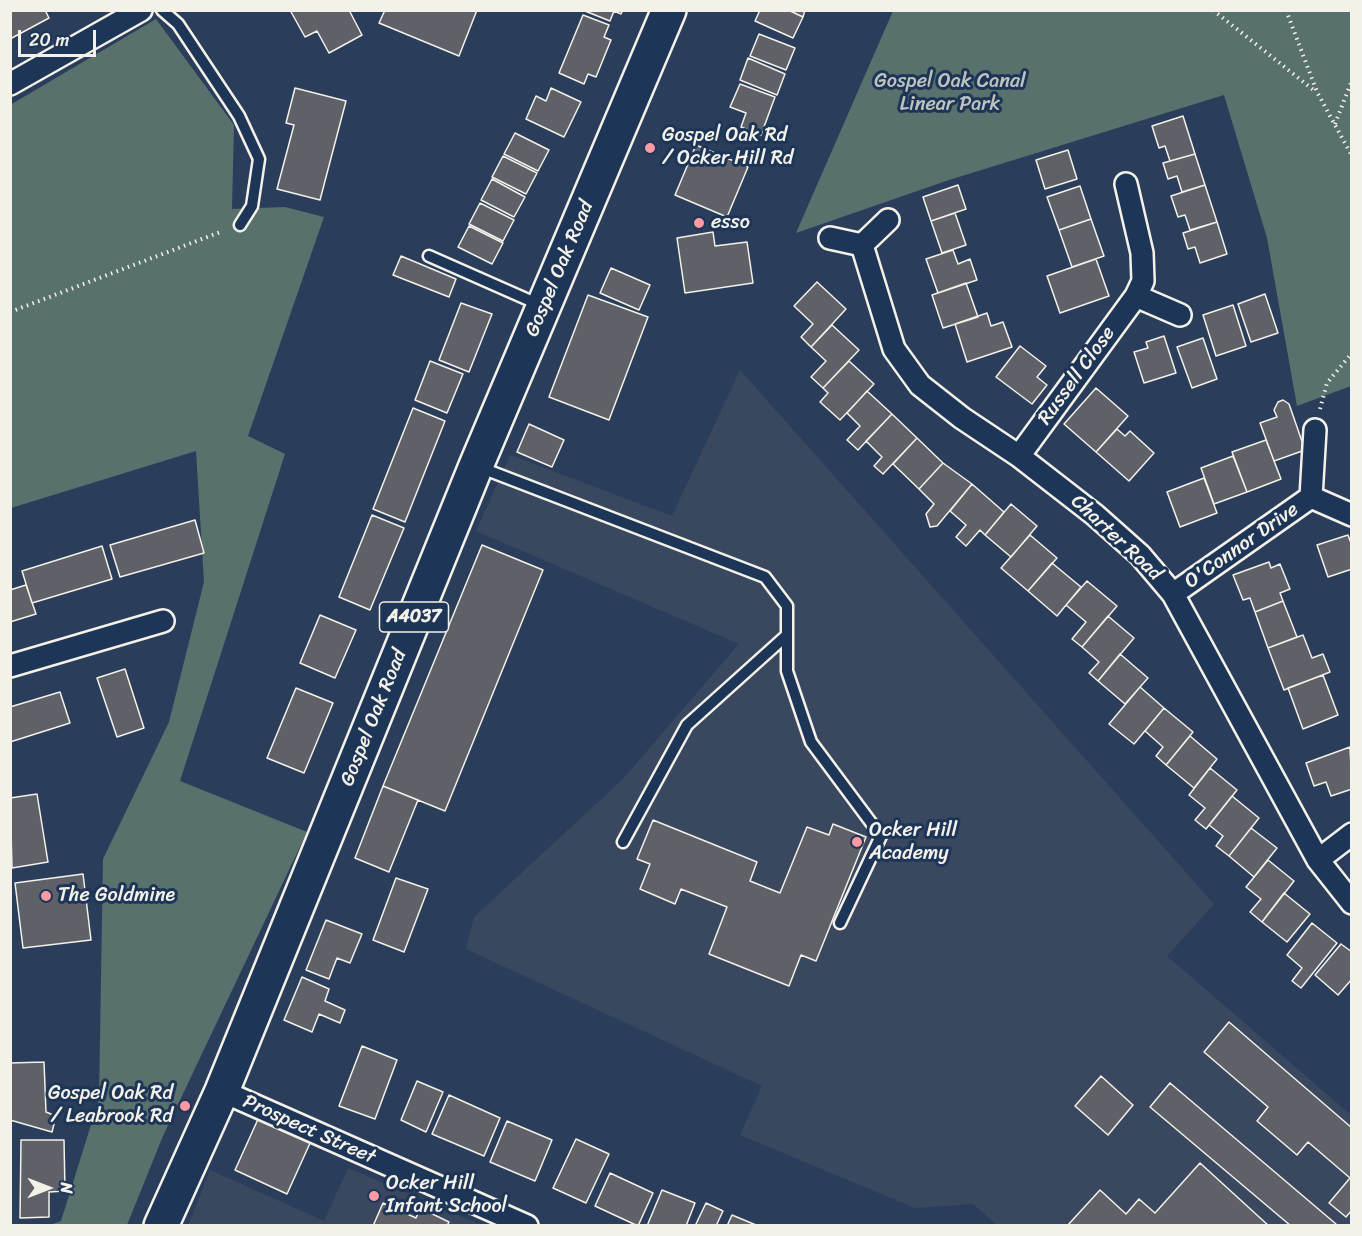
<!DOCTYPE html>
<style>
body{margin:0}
#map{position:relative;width:1362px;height:1236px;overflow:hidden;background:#2a3e5b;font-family:Sriracha,sans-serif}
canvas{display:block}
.frame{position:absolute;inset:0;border:12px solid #f4f1e8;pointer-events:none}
.north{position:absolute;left:18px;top:1158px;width:60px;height:60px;-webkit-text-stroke:4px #1d3557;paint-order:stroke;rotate:90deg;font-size:16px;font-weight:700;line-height:24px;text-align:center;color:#f4f1e8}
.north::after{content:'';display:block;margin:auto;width:21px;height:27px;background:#f4f1e8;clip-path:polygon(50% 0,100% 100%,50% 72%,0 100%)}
.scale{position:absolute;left:18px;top:30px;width:78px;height:27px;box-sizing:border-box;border:3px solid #f4f1e8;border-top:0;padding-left:8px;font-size:18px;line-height:21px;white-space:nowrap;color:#f4f1e8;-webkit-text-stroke:4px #1d3557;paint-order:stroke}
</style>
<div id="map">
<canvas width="1362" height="1236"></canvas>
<div class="frame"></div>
<div class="north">N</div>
<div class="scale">20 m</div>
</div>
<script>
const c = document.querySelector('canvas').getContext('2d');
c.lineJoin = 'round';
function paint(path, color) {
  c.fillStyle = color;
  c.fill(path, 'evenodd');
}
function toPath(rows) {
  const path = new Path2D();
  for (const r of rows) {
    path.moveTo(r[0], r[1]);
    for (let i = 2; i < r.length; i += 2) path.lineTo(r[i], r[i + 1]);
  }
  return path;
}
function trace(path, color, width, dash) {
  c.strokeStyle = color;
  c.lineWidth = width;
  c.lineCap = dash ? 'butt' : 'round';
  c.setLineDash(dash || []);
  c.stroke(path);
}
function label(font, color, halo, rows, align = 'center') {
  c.font = font + ' Sriracha,sans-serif';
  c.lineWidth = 6;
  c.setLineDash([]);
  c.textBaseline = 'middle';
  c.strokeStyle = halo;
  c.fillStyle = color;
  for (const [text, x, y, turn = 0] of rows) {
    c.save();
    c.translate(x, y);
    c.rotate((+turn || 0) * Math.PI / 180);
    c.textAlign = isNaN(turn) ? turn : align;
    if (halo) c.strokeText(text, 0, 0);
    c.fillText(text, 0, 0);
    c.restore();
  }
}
paint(toPath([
 [740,370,1214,904,1167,956,1351,1115,1351,1225,998,1226,973,1204,915,1208,740,1135,762,1086,466,949,474,917,623,779,739,644,476,531,510,455,672,516],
 [348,1168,481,1225,188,1226,210,1170,324,1221]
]), '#3a485f');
paint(toPath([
 [893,11,1351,11,1351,386,1297,406,1267,238,1224,95,949,180,796,233],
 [156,19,234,125,232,209,285,207,324,217,248,436,285,454,180,781,307,832,163,1136,127,1225,50,1225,61,1221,99,1099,103,859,169,722,204,582,196,451,11,508,10,105]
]), '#59716d');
const building = toPath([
 [10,10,45,10,49,18,10,39,10,10],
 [290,10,349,10,362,35,329,53,317,31,305,37,290,10],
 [385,10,455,11,477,10,459,56,379,23,385,10],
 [623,10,621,14,614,11,610,21,585,11,623,10],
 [760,10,788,10,803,17,793,38,755,21,760,10],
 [788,10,805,10,803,17,788,10],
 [583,15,609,25,604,37,611,40,596,77,588,74,584,84,559,73,583,15],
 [759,34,795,48,786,70,750,56,759,34],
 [748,58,785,74,777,95,740,80,748,58],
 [740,84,775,97,761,135,741,127,746,113,730,107,740,84],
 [295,88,346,101,320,200,277,189,294,125,286,123,295,88],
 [551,88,581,102,564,137,526,119,536,96,546,101,551,88],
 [1183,116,1195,154,1170,161,1165,146,1159,148,1152,126,1183,116],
 [515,133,549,150,538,171,504,154,515,133],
 [696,145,748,167,727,217,675,195,696,145],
 [1068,150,1077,179,1045,189,1036,160,1068,150],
 [1195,154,1205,185,1182,192,1177,176,1168,179,1163,163,1195,154],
 [503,156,537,173,526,194,492,177,503,156],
 [492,179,525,197,514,217,481,200,492,179],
 [958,185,966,209,931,221,923,197,958,185],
 [1205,185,1217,222,1190,230,1185,215,1178,217,1171,196,1205,185],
 [1080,186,1091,219,1059,230,1047,197,1080,186],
 [480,203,514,220,503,241,469,224,480,203],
 [955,213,966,245,942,253,931,221,955,213],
 [1091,219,1104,256,1072,267,1059,230,1091,219],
 [1217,222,1227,254,1200,263,1195,247,1188,249,1183,233,1217,222],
 [469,226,503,243,492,264,458,247,469,226],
 [713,232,715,246,747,242,753,283,685,293,677,238,713,232],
 [953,250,958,264,970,259,977,280,938,293,926,259,953,250],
 [401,256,456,279,449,297,393,275,401,256],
 [1096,259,1109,296,1060,313,1047,276,1096,259],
 [611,268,650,285,639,310,600,293,611,268],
 [817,282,846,309,811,347,801,337,813,324,794,306,817,282],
 [966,283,978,317,943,328,932,295,966,283],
 [1265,294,1278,333,1251,342,1238,304,1265,294],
 [588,295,648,317,609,420,549,397,588,295],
 [461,303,492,314,469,372,439,360,461,303],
 [1233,305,1246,346,1216,356,1203,315,1233,305],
 [987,313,991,326,1003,322,1012,347,967,362,955,324,987,313],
 [832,325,859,350,823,388,811,377,826,361,811,347,832,325],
 [1164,336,1176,373,1144,383,1134,352,1148,348,1146,342,1164,336],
 [1203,338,1217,379,1192,388,1177,347,1203,338],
 [1020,346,1046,366,1037,377,1047,385,1032,404,996,377,1020,346],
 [430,361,463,374,447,413,415,400,430,361],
 [849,361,874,384,840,420,820,402,828,393,823,388,849,361],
 [1096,388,1128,416,1096,452,1064,424,1096,388],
 [867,391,892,414,858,450,847,440,860,426,847,413,867,391],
 [1283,400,1289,404,1305,450,1274,461,1260,423,1277,417,1274,410,1278,402,1283,400],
 [413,408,445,421,405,522,373,509,413,408],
 [892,414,917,438,883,474,874,466,882,457,866,441,892,414],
 [529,424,564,440,552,467,517,452,529,424],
 [1117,429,1125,436,1130,431,1154,453,1129,481,1096,452,1117,429],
 [917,438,943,463,919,489,893,464,917,438],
 [1266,440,1281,479,1247,492,1232,452,1266,440],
 [1233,456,1247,492,1214,504,1201,468,1233,456],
 [943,463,972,484,937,526,930,527,926,514,934,504,919,489,943,463],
 [1204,478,1217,513,1180,527,1167,492,1204,478],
 [972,484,1004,512,985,535,980,530,966,546,956,537,966,525,950,511,972,484],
 [1011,504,1037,526,1011,557,985,535,1011,504],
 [372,515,404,528,370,610,339,597,372,515],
 [195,520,204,553,120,577,110,545,195,520],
 [1030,535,1057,558,1028,591,1001,568,1030,535],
 [1348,535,1352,546,1352,569,1328,577,1317,545,1348,535],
 [482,545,543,570,445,811,383,786,482,545],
 [102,546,112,579,32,603,22,571,102,546],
 [1269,562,1271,568,1280,564,1290,589,1280,593,1283,601,1255,612,1250,598,1243,600,1233,575,1269,562],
 [1052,563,1081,587,1057,616,1028,591,1052,563],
 [1087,581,1117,606,1082,647,1072,639,1086,622,1066,605,1087,581],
 [26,585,36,614,10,622,10,590,26,585],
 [1283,601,1297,637,1268,648,1255,612,1283,601],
 [320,615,356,630,335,678,300,663,320,615],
 [1108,616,1134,638,1098,681,1089,673,1099,662,1082,647,1108,616],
 [1303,635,1312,658,1323,654,1330,672,1284,690,1268,648,1303,635],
 [1120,654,1148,678,1125,704,1098,681,1120,654],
 [125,669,144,728,117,737,97,678,125,669],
 [1323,675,1338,715,1303,729,1288,688,1323,675],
 [1140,687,1164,708,1134,744,1109,724,1140,687],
 [296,688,333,703,304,773,267,758,296,688],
 [60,692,70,723,10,742,10,707,60,692],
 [1164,708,1193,732,1166,765,1156,756,1163,747,1145,731,1164,708],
 [1190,736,1217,759,1194,788,1166,765,1190,736],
 [1350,747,1352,789,1331,796,1326,782,1314,786,1306,763,1350,747],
 [1210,768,1237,790,1206,829,1195,820,1205,808,1189,795,1210,768],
 [383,786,418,800,389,872,355,858,383,786],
 [37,794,48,862,12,868,10,798,37,794],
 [1232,796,1259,818,1229,856,1216,846,1223,836,1209,825,1232,796],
 [653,820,757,862,750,881,780,893,807,827,829,835,833,824,866,837,816,961,801,955,789,986,709,954,727,907,681,889,675,904,640,889,650,864,637,859,653,820],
 [1251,828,1277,848,1254,877,1229,856,1251,828],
 [1268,860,1294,881,1262,922,1250,912,1261,899,1246,887,1268,860],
 [83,874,91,940,23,948,15,883,83,874],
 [396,878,428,889,404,952,373,940,396,878],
 [1284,893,1310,914,1287,942,1262,922,1284,893],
 [326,920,362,934,350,963,337,958,329,979,306,970,326,920],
 [1312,923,1337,943,1301,988,1292,981,1302,968,1287,955,1312,923],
 [1341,944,1352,952,1352,979,1338,995,1315,975,1341,944],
 [302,977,329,989,325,1001,345,1010,340,1023,319,1014,312,1032,284,1020,302,977],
 [1229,1022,1352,1128,1352,1210,1346,1217,1329,1203,1350,1178,1308,1142,1297,1155,1257,1121,1268,1107,1204,1052,1229,1022],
 [362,1046,397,1060,375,1119,339,1106,362,1046],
 [44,1062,46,1112,56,1116,52,1132,10,1120,10,1063,44,1062],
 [1101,1076,1133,1105,1108,1135,1075,1106,1101,1076],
 [417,1081,443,1092,426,1132,401,1120,417,1081],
 [1170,1083,1336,1224,1335,1226,1291,1226,1150,1107,1170,1083],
 [449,1095,500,1118,484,1156,432,1134,449,1095],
 [259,1117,311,1141,287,1194,235,1170,259,1117],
 [507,1121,552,1140,535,1181,490,1162,507,1121],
 [576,1139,609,1154,586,1203,553,1188,576,1139],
 [21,1140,64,1140,65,1191,49,1192,49,1217,20,1218,21,1140],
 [1200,1163,1269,1226,1067,1226,1100,1190,1126,1214,1139,1199,1155,1213,1200,1163],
 [610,1173,653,1193,638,1226,595,1206,610,1173],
 [662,1190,695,1203,686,1226,647,1226,662,1190],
 [383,1203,416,1218,420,1208,449,1222,447,1226,373,1226,383,1203],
 [706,1203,723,1211,716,1226,695,1226,706,1203],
 [732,1215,756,1225,727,1226,732,1215]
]);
paint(building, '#5f6169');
trace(building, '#f4f1e8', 1.5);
const service = toPath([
 [162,10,178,24,239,116,259,159,252,206,240,225],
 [429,256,540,305],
 [479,467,765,577,787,606,787,671,811,742,881,836,840,923],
 [623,842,687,725,787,635]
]);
const minor = toPath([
 [10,84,141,10],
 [830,238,862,245,888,220],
 [862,245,894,349,920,385,962,418,1019,456,1095,515,1140,555,1173,594,1318,860,1352,903],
 [1136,296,1180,315],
 [1019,456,1136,296,1143,281,1142,253,1126,184],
 [1311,497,1315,430],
 [1173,594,1311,497,1352,515],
 [10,666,163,621],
 [1318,860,1352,834],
 [222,1091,527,1226]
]);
const primary = toPath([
 [161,1226,222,1091,476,466,669,10]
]);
trace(service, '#f4f1e8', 15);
trace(minor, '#f4f1e8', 26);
trace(primary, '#f4f1e8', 38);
trace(toPath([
 [1213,10,1316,92],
 [1286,10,1317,92,1352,156],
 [1335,124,1352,80],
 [10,312,223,231],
 [1320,409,1327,383,1352,353]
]), '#f4f1e8', 4, [1.5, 4.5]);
trace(service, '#1d3557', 10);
trace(minor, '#1d3557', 21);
trace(primary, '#1d3557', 33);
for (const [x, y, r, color] of [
 [650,148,6,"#ff9aa2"],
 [699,223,6,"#ff9aa2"],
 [857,842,6,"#ff9aa2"],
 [46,896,6,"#ff9aa2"],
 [185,1106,6,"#ff9aa2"],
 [374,1196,6,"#ff9aa2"]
]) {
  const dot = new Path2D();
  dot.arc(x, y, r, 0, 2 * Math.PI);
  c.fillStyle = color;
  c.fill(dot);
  trace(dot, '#1d3557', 2);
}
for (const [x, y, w] of [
 [414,617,69]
]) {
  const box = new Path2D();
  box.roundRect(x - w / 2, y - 15, w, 30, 4.5);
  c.fillStyle = '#1d3557';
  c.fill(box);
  trace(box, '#f4f1e8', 1.5);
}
label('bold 18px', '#f4f1e8', null, [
 ["A4037",414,617]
]);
label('20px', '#bec4bd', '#1d3557', [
 ["Gospel Oak Canal",950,82],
 ["Linear Park",950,105]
]);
label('20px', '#f4f1e8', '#1d3557', [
 ["Gospel Oak Rd",662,136],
 ["/ Ocker Hill Rd",662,159],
 ["esso",711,223],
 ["Ocker Hill",869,831],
 ["Academy",869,854],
 ["The Goldmine",58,896],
 ["Gospel Oak Rd",173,1094,"right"],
 ["/ Leabrook Rd",173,1117,"right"],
 ["Ocker Hill",386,1184],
 ["Infant School",386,1207]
], 'left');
label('20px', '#f4f1e8', '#1d3557', [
 ["Gospel Oak Road",560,269,-67],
 ["Russell Close",1077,376,-54],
 ["Charter Road",1116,538,43],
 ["O'Connor Drive",1242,546,-35],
 ["Gospel Oak Road",374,718,-68],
 ["Prospect Street",309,1130,24]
]);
</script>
